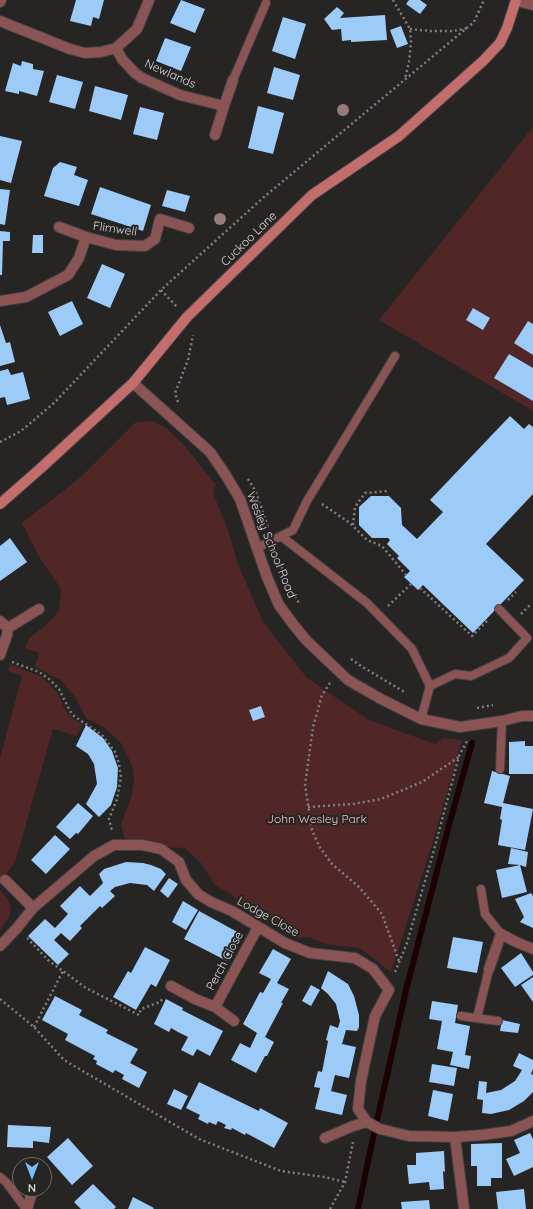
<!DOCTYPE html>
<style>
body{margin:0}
#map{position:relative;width:533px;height:1209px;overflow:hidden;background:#272424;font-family:Quicksand,sans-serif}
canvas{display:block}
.north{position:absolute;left:12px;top:1157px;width:40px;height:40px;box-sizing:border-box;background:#272424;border:1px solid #6f6c6c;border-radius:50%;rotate:180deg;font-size:11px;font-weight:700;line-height:16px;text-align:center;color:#dad8d8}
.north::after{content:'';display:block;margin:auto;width:14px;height:18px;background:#7fbdfa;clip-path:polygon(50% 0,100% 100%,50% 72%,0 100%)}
</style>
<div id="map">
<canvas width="533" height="1209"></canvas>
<div class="north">N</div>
</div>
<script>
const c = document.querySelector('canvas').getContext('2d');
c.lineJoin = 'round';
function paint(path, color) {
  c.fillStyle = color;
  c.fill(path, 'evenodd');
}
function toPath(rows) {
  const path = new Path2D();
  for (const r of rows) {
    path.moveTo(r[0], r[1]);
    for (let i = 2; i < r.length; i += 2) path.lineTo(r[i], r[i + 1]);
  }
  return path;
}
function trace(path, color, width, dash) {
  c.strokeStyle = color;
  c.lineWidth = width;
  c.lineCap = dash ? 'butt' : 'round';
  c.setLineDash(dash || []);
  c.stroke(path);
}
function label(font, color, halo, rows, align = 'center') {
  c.font = font + ' Quicksand,sans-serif';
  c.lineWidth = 4;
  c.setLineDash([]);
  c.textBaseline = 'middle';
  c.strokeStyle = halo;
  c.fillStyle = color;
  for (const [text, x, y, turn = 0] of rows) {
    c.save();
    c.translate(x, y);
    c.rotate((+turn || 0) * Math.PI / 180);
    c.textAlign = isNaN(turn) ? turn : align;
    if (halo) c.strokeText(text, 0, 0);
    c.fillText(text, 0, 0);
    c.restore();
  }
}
paint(toPath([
 [533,127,533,411,379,320],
 [153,421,166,428,184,445,216,485,213,493,228,530,238,564,263,622,307,678,369,720,435,744,443,738,462,740,432,845,391,972,360,948,326,944,309,937,297,938,286,928,238,905,234,896,215,885,201,863,184,848,167,847,139,840,125,840,121,824,131,798,134,781,132,765,121,743,105,728,86,718,75,697,61,680,35,667,39,653,25,648,29,638,46,625,59,611,61,589,38,555,22,523,81,477,136,422],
 [10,664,42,677,57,692,64,708,71,717,83,725,76,736,53,729,15,863,0,880,0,758,22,676,8,671],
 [0,890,8,899,11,909,9,917,0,931]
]), '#502626');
trace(toPath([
 [358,1209,370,1152,406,990,449,825,472,743]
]), '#1d0002', 6);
paint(toPath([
 [76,0,104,0,99,19,93,17,91,26,70,21],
 [181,0,205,9,195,33,170,23],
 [409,0,420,0,427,5,420,14,406,4],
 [337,7,344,13,340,18,385,15,387,40,351,42,351,40,342,41,341,29,332,30,324,19],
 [283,17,306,24,295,59,272,51],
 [401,26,408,44,397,48,390,30],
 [165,38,191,47,181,71,156,61],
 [22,61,33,64,33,69,44,71,37,96,19,91,19,94,5,91,13,63,21,66],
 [274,67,300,75,293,100,267,93],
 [57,75,83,82,75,109,49,102],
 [95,86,128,95,121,120,89,111],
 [258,106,284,113,273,154,248,148],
 [140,107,164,113,157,140,133,134],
 [0,136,22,141,11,183,0,180],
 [60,162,77,167,74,175,88,180,79,206,44,196,53,168],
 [100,187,151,205,143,231,91,214],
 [0,189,10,190,5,225,0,224],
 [167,190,190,196,185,212,162,206],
 [0,231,10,232,10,241,3,241,2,275,0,275],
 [33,235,43,235,43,253,32,253],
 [102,264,125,274,110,308,87,298],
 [72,301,83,324,60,336,48,312],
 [473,308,490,318,483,330,466,320],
 [528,321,533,324,533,355,514,343],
 [0,325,6,343,10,342,15,362,0,366],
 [509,354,533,368,533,401,494,378],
 [8,369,11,375,23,372,30,399,7,405,5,397,0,398,0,371],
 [510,416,524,429,529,424,533,427,533,494,486,544,524,580,473,633,423,585,418,590,404,577,410,571,397,558,399,556,387,544,390,540,388,538,372,538,359,525,359,507,371,496,389,496,401,508,402,525,417,539,443,512,430,500],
 [10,538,27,562,0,581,0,546],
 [261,706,265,717,253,721,249,710],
 [86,725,103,738,112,751,118,768,117,787,111,805,99,817,86,804,97,784,94,764,88,754,76,746],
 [525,741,525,746,533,746,533,774,509,774,509,742],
 [492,771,510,776,503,803,533,809,525,850,498,845,502,820,500,819,502,807,484,803],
 [78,803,93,816,78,834,76,833,70,839,56,827],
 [55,835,70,849,46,874,31,860],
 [511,848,528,852,526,867,520,865,527,892,502,898,496,870,520,865,508,864],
 [126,862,143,863,151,865,161,869,166,874,154,891,147,885,130,883,115,887,110,891,115,896,102,908,100,906,80,926,82,928,70,941,61,933,54,940,69,954,58,965,28,936,45,919,55,928,68,914,60,906,80,886,90,896,103,883,99,874,104,869],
 [169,878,178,884,168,898,160,891],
 [531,893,533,896,533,928,520,922,524,917,515,899],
 [183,901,198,910,186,930,172,922],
 [199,911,241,934,227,961,184,939],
 [453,937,483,942,477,973,447,968],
 [145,947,170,960,156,987,151,984,136,1010,113,997,128,971,131,973],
 [273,949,291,959,277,983,289,989,281,1003,283,1003,265,1037,274,1042,267,1056,265,1056,256,1073,231,1060,240,1043,250,1048,257,1033,243,1024,260,992,263,993,271,979,259,973],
 [521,953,533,972,533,975,515,987,501,968],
 [328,971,348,984,354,996,359,1015,359,1027,357,1031,346,1030,342,1044,356,1047,349,1078,335,1075,331,1091,347,1095,342,1115,315,1109,320,1088,314,1087,318,1071,322,1072,328,1041,326,1040,330,1025,338,1028,340,1021,336,1004,328,994,321,988],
 [533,977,533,1002,521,985],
 [311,985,320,990,311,1006,302,1001],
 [55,996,82,1010,79,1015,108,1030,106,1033,138,1049,130,1063,147,1072,139,1088,122,1079,124,1075,115,1070,113,1073,96,1064,97,1061,93,1059,95,1056,65,1040,68,1034,42,1020],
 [166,999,183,1008,182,1010,223,1031,210,1056,197,1049,193,1056,181,1050,188,1037,178,1032,171,1028,169,1032,154,1024],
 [432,1001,458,1005,455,1023,470,1026,465,1055,471,1056,469,1069,450,1065,453,1052,437,1049,442,1021,429,1019],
 [502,1020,520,1024,518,1033,500,1031],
 [519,1053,533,1060,533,1069,531,1074,533,1075,533,1092,524,1101,509,1110,491,1114,482,1113,483,1100,477,1099,479,1081,487,1082,486,1093,501,1090,515,1081,522,1070,513,1066],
 [432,1064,457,1068,454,1086,429,1082],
 [199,1082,259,1111,260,1108,288,1123,274,1148,246,1133,245,1135,232,1128,231,1130,224,1128,226,1125,218,1121,216,1125,209,1122,208,1124,198,1119,200,1115,186,1108],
 [174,1089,188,1096,181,1110,167,1104],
 [433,1090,453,1094,448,1121,428,1116],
 [8,1125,51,1127,49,1143,33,1141,33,1148,7,1147],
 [530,1133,533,1139,533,1167,514,1176,506,1159,520,1153,514,1140],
 [68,1138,93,1166,72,1185,47,1157],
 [502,1143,502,1178,491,1178,491,1186,477,1186,477,1166,471,1166,471,1144],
 [444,1151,445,1172,443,1171,444,1189,430,1190,429,1182,409,1184,407,1165,416,1165,416,1153],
 [93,1184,116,1207,114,1209,81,1209,74,1202],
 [524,1189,526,1209,498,1209,496,1192],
 [133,1197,154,1208,153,1209,128,1209],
 [429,1200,430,1209,402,1209,401,1202]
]), '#9dcbf8');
const lane = toPath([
 [233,80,266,3],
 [281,536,293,530,307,501,395,356],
 [257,548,281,536,367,603,412,649,430,686,421,719],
 [430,686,455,674,471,676,509,658,527,638,499,609],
 [500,769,502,721],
 [481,889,485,914,501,934],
 [461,1016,498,1021],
 [477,1018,489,969],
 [0,1177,6,1182,26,1209]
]);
const street = toPath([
 [516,1,533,5],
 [0,2,1,0],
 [0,21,70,49,85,53,101,52,116,48,137,29,149,0],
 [116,48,122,59,135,73,142,78,180,95,224,106,233,80],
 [215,135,224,106],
 [59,227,86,237],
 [0,301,26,297,68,275,79,258,86,237,116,245,145,246,155,239,160,219,189,228],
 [133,383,210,452,225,474,240,499,267,577,279,605,293,624,306,640,348,680,381,699,421,719,460,727,502,721,522,716,533,716],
 [0,621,8,628,7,635,0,655],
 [8,628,39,609],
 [5,880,33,908],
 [0,946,17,928,33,908,94,856,114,845,142,845,161,849,179,862,186,880,198,894,211,902,232,911,285,943,310,953,355,958,373,969,389,990,375,1016,361,1081,358,1109,367,1122,380,1129,409,1136,455,1137,482,1135,511,1131,533,1121],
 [489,969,501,934,516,942,533,949],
 [171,986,195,999,215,1007,234,1021],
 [215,1007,258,927],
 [455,1137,464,1209],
 [325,1138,353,1126,367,1122],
 [27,1209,33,1189]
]);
const secondary = toPath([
 [0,504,41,468,133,383,187,317,312,195,399,136,483,61,500,43,507,28,516,0]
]);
trace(lane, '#444141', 10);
trace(street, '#444141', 12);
trace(secondary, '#444141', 12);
trace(toPath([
 [393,0,410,29,411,42,409,62,405,79],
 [410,29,431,31,454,31,467,28],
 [161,290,177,307],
 [178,402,175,393,188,360,193,335],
 [0,442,21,431,54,403,161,290,264,197,474,22,484,0],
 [248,479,256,492,268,527],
 [322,504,350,523,367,540,382,546,406,575],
 [353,525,355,507,365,493,388,491],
 [280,562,285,576],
 [288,583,300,605],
 [420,588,472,636,489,619],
 [508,600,516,592],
 [388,606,411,584],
 [521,614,530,605],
 [351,659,361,666,406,693],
 [12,662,39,672,49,679,59,689,70,711,74,716,102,735,115,752,119,764,121,777,117,799,109,819,112,831],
 [330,683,322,695,313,727,305,785,312,830,319,846,332,864,359,887,382,914,399,961],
 [477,708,493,705],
 [308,807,353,804,381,799,422,782,459,757],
 [27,938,48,960,86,988,139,1015,141,1009,160,1002,163,998],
 [395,972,407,943,434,850,459,756,467,741],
 [0,999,34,1027,64,1060,199,1139,281,1171,324,1177,345,1182],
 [34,1027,63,971],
 [330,1209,345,1182,353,1142]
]), '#817f7f', 2.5, [2, 3]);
trace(lane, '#8a5454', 8);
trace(street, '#8a5454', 10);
trace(secondary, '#c36d6d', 10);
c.fillStyle = '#967b7b';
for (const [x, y] of [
 [343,110],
 [220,219]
]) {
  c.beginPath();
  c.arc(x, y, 6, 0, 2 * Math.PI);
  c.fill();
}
label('12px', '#dad8d8', '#272424', [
 ["Newlands",170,74,24],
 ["Flimwell",115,229,8],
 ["Cuckoo Lane",249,239,-44],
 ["Wesley School Road",271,545,68],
 ["Lodge Close",268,917,29],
 ["Perch Close",225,961,-62]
]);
label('12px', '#f1c3c2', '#272424', [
 ["John Wesley Park",317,819]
]);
</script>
